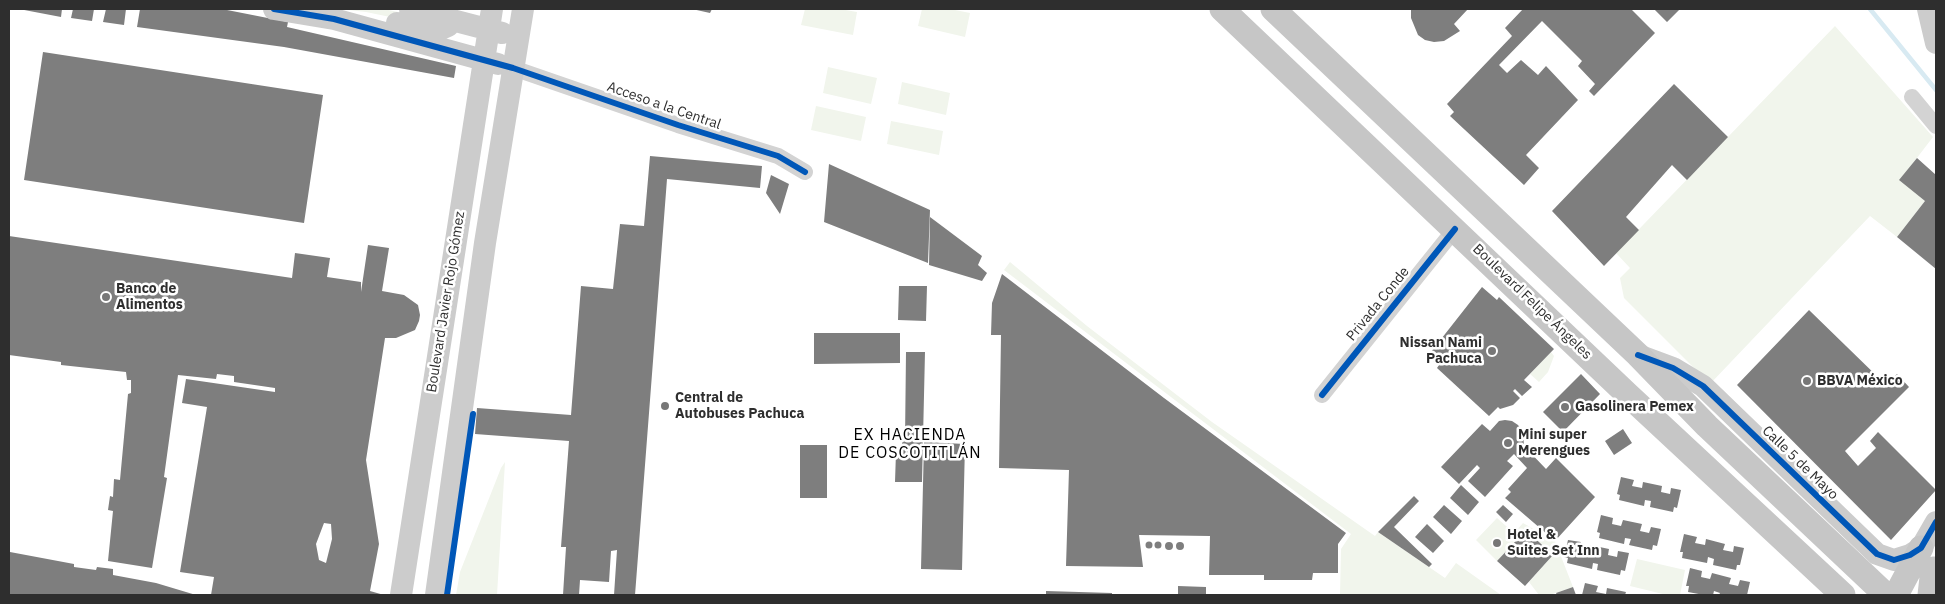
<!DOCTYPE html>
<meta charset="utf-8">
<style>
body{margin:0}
#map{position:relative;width:1945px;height:604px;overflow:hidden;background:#fff;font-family:"IBM Plex Sans",sans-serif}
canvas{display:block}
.frame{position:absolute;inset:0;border:10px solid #2e2e2e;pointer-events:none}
</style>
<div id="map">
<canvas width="1945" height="604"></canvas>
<div class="frame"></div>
</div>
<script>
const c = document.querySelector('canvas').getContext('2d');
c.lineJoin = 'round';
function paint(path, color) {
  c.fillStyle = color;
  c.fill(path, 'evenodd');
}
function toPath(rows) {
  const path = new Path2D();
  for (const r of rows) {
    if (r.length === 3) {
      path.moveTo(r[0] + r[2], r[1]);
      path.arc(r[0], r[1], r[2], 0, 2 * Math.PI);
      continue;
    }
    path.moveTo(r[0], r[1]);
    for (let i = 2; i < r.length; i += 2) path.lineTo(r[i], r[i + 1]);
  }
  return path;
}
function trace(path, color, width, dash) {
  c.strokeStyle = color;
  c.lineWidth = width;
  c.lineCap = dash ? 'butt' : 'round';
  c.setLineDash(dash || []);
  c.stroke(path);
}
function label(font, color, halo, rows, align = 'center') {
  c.font = font + ' "IBM Plex Sans",sans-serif';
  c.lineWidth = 5;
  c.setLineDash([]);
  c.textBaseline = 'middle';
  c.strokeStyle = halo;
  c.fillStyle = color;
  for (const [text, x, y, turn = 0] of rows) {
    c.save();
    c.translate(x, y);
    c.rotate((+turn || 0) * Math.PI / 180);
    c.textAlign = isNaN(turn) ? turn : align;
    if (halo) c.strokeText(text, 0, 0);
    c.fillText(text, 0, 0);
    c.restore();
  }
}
paint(toPath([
 [340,9,384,9,435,20,434,26,366,12],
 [805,9,840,9,857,12,853,35,801,25],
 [922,9,950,9,970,13,965,37,918,26],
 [1835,26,1933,137,1900,180,1925,201,1897,237,1870,216,1710,384,1624,298,1620,278,1630,268,1616,253],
 [828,67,877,78,871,104,823,93],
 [902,82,950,93,946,115,898,104],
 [816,106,866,117,861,141,811,130],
 [891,121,943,131,939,155,887,144],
 [1010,262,1087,326,1212,422,1375,536,1378,532,1445,578,1456,563,1501,595,1340,595,1341,549,1351,534,1004,270],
 [1551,352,1554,356,1548,372,1539,382,1530,374],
 [505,462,497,595,456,595,460,572,501,468],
 [1497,518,1514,533,1523,523,1555,541,1573,587,1550,595,1539,595,1529,582,1553,555,1526,530,1497,561,1476,540],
 [1637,559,1685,570,1680,595,1667,595,1630,586]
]), '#f1f5ec');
trace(toPath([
 [1870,9,1936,90]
]), '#d8eaf2', 4.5);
paint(toPath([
 [19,9,62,9,61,17],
 [73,9,94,9,92,21,71,18],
 [106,9,126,9,124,25,103,22],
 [140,9,222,9,288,22,287,27,456,66,454,78,284,47,137,27],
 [692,9,712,9,710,13],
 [1411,9,1468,9,1454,24,1460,31,1444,41,1434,42,1425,40,1418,35,1411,18],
 [1523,9,1631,9,1655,33,1594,96,1589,91,1595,84,1578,66,1582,61,1542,21,1499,65,1507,73,1521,60,1538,75,1546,66,1578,100,1526,155,1539,168,1524,185,1450,116,1454,112,1447,104,1512,36,1505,28],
 [1654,9,1680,9,1667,22],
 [43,52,323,95,304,223,24,180],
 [1674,84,1728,137,1687,180,1672,165,1626,217,1639,230,1604,266,1552,211],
 [650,156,762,166,760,188,667,179,635,595,614,595,617,550,611,551,609,582,580,580,579,595,563,595,566,547,561,547,569,441,475,434,477,408,571,415,581,286,613,289,620,224,644,226],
 [1917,158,1936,175,1936,269,1897,237,1925,201,1899,180],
 [829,164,930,210,928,263,824,222],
 [771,175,789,184,780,214,766,193],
 [930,217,982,256,978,265,987,273,982,281,929,265],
 [9,236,292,278,295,253,330,258,327,277,361,282,361,292,368,245,389,248,382,291,404,295,418,305,420,315,419,321,415,330,396,338,385,338,366,460,379,544,370,591,384,595,211,595,214,577,180,572,207,407,182,403,186,379,275,392,275,388,234,382,234,376,217,374,216,379,178,375,164,477,167,478,152,568,108,561,113,511,108,510,110,496,113,497,114,479,120,480,128,394,131,393,131,380,127,380,126,372,61,365,61,362,9,355],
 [324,523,331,524,332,539,326,563,319,560,316,544],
 [1002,274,1164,398,1346,533,1338,544,1338,573,1313,573,1312,580,1264,580,1264,575,1209,575,1210,536,1139,535,1143,567,1066,566,1069,470,999,468,1001,335,991,335,992,303],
 [899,286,927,286,926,321,898,320],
 [1482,287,1497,300,1499,297,1554,349,1524,380,1532,387,1522,396,1515,389,1513,391,1520,398,1513,405,1500,409,1498,407,1489,416,1437,368,1439,365,1427,357],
 [1809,310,1883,382,1890,381,1897,374,1909,387,1845,451,1858,466,1876,448,1870,441,1878,432,1936,490,1891,540,1737,385],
 [814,333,900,333,900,363,814,364],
 [906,352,925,352,922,482,895,482,896,452,902,453,902,440,905,440],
 [1581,374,1600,394,1563,432,1543,412],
 [1505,420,1512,421,1518,425,1523,432,1524,446,1546,469,1556,458,1595,497,1555,541,1505,498,1511,492,1508,489,1527,468,1514,454,1507,461,1513,466,1485,497,1468,481,1480,468,1477,465,1459,484,1441,467,1482,424,1490,431,1499,421],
 [1623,429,1632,443,1614,455,1605,441],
 [924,442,965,444,962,570,921,569],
 [800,445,827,445,827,498,800,498],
 [1621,477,1634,480,1632,486,1642,488,1643,482,1662,486,1661,492,1670,494,1671,488,1681,490,1677,508,1674,507,1673,512,1650,507,1651,501,1645,500,1644,506,1619,500,1620,495,1617,494],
 [1461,485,1479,502,1468,515,1450,498],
 [1414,496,1419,501,1394,527,1432,564,1429,567,1378,532],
 [1444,505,1462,521,1451,534,1433,517],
 [1503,505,1513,514,1506,522,1496,512],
 [1601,515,1613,518,1612,524,1621,526,1623,520,1642,524,1640,531,1649,533,1651,527,1661,529,1657,546,1653,545,1652,550,1629,545,1631,539,1625,538,1624,544,1599,538,1600,533,1597,532],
 [1427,524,1444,541,1433,553,1415,537],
 [1526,530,1553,555,1525,586,1497,561],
 [1684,534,1697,537,1695,543,1705,545,1706,539,1725,544,1723,550,1733,552,1734,546,1744,548,1740,565,1737,565,1736,570,1713,565,1714,559,1708,557,1707,563,1682,558,1683,552,1680,552],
 [1568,540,1581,542,1580,549,1589,551,1590,545,1609,549,1608,555,1617,557,1618,551,1629,553,1625,571,1621,570,1620,575,1597,570,1598,564,1593,563,1592,569,1567,563,1568,558,1564,557],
 [1158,545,3.5],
 [1149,545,3.5],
 [1180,546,4],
 [1169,546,4],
 [10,552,74,564,74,567,96,570,97,567,113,569,113,575,156,583,196,595,9,595],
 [1690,568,1702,571,1701,577,1710,579,1712,573,1731,578,1729,584,1738,586,1740,580,1750,582,1747,595,1719,595,1720,593,1714,591,1713,595,1704,595,1688,592,1689,586,1686,586],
 [1585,583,1598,586,1596,592,1606,594,1607,588,1626,592,1625,595,1582,595],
 [1178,586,1206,587,1206,595,1178,595],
 [1573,587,1576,595,1557,595,1556,593],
 [1046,591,1112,593,1112,595,1046,595]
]), '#7e7e7e');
trace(toPath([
 [513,68,678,125,778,156,805,172],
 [1912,97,1936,126],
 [1322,395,1455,229]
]), '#d3d3d3', 16);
trace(toPath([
 [274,9,334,19,498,64],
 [410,9,502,33],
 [1928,9,1936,43],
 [397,23,439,30,448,26,450,19],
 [1638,355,1673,368,1703,386,1877,554,1894,560,1910,555,1921,548,1936,522],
 [401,595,492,9],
 [436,595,485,243,523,9]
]), '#ccc', 22);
trace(toPath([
 [1222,9,1627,394,1843,595],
 [1273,9,1638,355,1707,426,1886,595],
 [1896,595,1921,548],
 [1930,595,1933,569]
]), '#c6c6c6', 25);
trace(toPath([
 [274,9,334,19,513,68,678,125,778,156,805,172],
 [1638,355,1673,368,1703,386,1877,554,1894,560,1910,555,1921,548,1936,522],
 [1322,395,1455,229],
 [447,595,473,414]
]), '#0057b8', 6);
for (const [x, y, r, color] of [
 [106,297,5,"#777"],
 [1492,351,5,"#777"],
 [1807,381,5,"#777"],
 [665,406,5,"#777"],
 [1565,407,5,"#777"],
 [1508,443,5,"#777"],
 [1497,543,5,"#777"]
]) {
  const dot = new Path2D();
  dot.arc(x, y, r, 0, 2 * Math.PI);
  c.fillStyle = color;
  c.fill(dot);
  trace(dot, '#fff', 2);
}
label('14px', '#2e2e2e', '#fff', [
 ["Acceso a la Central",664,106,19],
 ["Boulevard Javier Rojo Gómez",446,302,-81],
 ["Boulevard Felipe Ángeles",1532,302,44],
 ["Privada Conde",1378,304,-51],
 ["Calle 5 de Mayo",1800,463,44]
]);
label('bold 14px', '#2e2e2e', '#fff', [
 ["Banco de",116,289],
 ["Alimentos",116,305],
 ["Nissan Nami",1482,343,"right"],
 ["Pachuca",1482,359,"right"],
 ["BBVA México",1817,381],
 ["Central de",675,398],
 ["Autobuses Pachuca",675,414],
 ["Gasolinera Pemex",1575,407],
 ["Mini super",1518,435],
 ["Merengues",1518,451],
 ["Hotel &",1507,535],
 ["Suites Set Inn",1507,551]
], 'left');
c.letterSpacing = '1px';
label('16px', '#000', '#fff', [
 ["EX HACIENDA",910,435],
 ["DE COSCOTITLÁN",910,453]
]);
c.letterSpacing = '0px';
</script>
